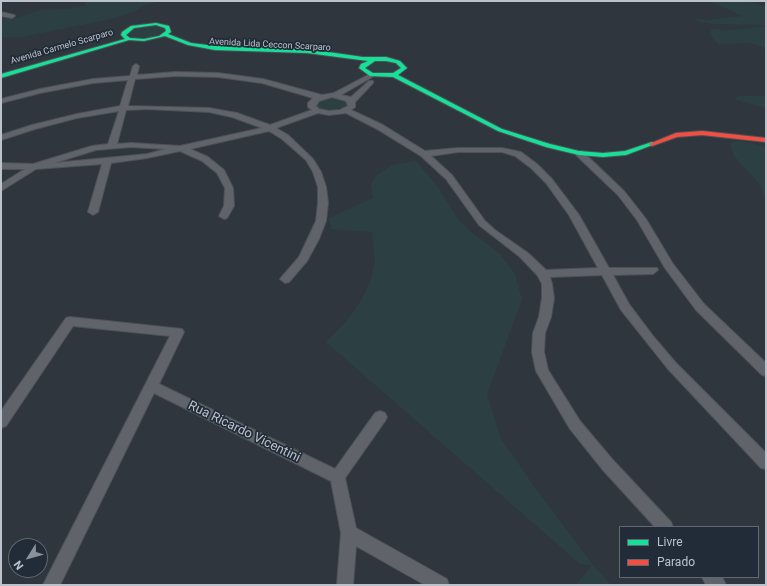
<!DOCTYPE html>
<style>
body{margin:0}
#map{position:relative;width:767px;height:586px;overflow:hidden;background:#2f363d;font-family:Roboto,sans-serif}
canvas{display:block}
.frame{position:absolute;inset:0;border:2px solid #bbc2cc;pointer-events:none}
.legend{position:absolute;left:619px;top:526px;width:140px;height:52px;box-sizing:border-box;background:#222c38;border:1px solid #5f6873;margin:0;padding:5px 7px;list-style:none;font-size:12px;color:#bbc2cc}
.legend li{display:flex;align-items:center;gap:8px;height:20px}
.legend b{width:20px;border:1px solid #5f6873}
.north{position:absolute;left:8px;top:538px;width:40px;height:40px;box-sizing:border-box;background:#222c38;border:1px solid #5f6873;border-radius:50%;rotate:233deg;font-size:11px;font-weight:700;line-height:16px;text-align:center;color:#bbc2cc}
.north::after{content:'';display:block;margin:auto;width:14px;height:18px;background:#8a919a;clip-path:polygon(50% 0,100% 100%,50% 72%,0 100%)}
</style>
<div id="map">
<canvas width="767" height="586"></canvas>
<div class="frame"></div>
<ul class="legend">
<li><b style="height:5px;background:#16e098"></b>Livre</li>
<li><b style="height:5px;background:#f24e42"></b>Parado</li>
</ul>
<div class="north">N</div>
</div>
<script>
const c = document.querySelector('canvas').getContext('2d');
c.lineJoin = 'round';
function paint(path, color) {
  c.fillStyle = color;
  c.fill(path, 'evenodd');
}
function toPath(rows) {
  const path = new Path2D();
  for (const r of rows) {
    path.moveTo(r[0], r[1]);
    for (let i = 2; i < r.length; i += 2) path.lineTo(r[i], r[i + 1]);
  }
  return path;
}
function trace(path, color, width, dash) {
  c.strokeStyle = color;
  c.lineWidth = width;
  c.lineCap = dash ? 'butt' : 'round';
  c.setLineDash(dash || []);
  c.stroke(path);
}
function label(font, color, halo, rows, align = 'center') {
  c.font = font + ' Roboto,sans-serif';
  c.lineWidth = 3.5;
  c.setLineDash([]);
  c.textBaseline = 'middle';
  c.strokeStyle = halo;
  c.fillStyle = color;
  for (const [text, x, y, turn = 0] of rows) {
    c.save();
    c.translate(x, y);
    c.rotate((+turn || 0) * Math.PI / 180);
    c.textAlign = isNaN(turn) ? turn : align;
    if (halo) c.strokeText(text, 0, 0);
    c.fillText(text, 0, 0);
    c.restore();
  }
}
paint(toPath([
 [83,1,162,1,145,5,133,12,111,19,22,37,1,37,1,19,17,18,40,10,77,8,86,5],
 [710,1,749,1,766,7,766,25,712,24,696,21,697,19,708,20,742,16],
 [156,26,164,29,163,32,154,37,133,38,128,33,134,29],
 [766,26,766,49,752,43,719,44,713,39,710,32,712,29,730,30],
 [381,61,395,63,399,66,399,69,396,72,381,74,369,71,367,68,374,62],
 [738,96,766,96,766,108,734,99],
 [332,97,344,99,347,101,347,106,333,111,320,109,317,106,318,101],
 [735,141,746,142,766,147,766,202,761,186,734,156,730,144],
 [416,161,438,187,458,219,471,232,500,254,515,274,522,299,487,395,501,439,539,493,593,565,611,585,576,585,592,565,580,564,326,342,346,322,361,301,371,280,375,260,372,232,331,229,329,218,373,198,371,185,375,177,383,171,392,165]
]), '#2c4043');
const street = toPath([
 [1,12,14,15,15,16,12,18,1,16,1,12],
 [136,64,139,66,137,75,176,72,218,73,263,79,322,95,334,93,372,73,375,75,374,76,341,95,351,97,369,81,373,81,373,83,355,102,355,107,351,110,383,125,425,151,458,148,502,148,521,152,537,164,552,179,579,215,609,268,657,268,658,270,653,274,613,275,629,304,653,336,676,363,766,453,766,469,761,468,668,369,621,310,602,275,550,277,552,284,554,298,551,317,545,333,544,352,548,370,580,421,612,459,671,522,673,527,655,527,602,469,570,429,536,371,532,352,533,333,539,317,542,298,542,284,538,276,520,257,479,225,446,179,421,156,377,129,346,113,329,115,318,113,276,128,288,135,313,159,321,172,326,187,328,203,326,221,319,239,307,261,289,282,285,283,280,279,299,257,316,221,318,203,318,187,313,172,306,160,282,139,269,131,190,149,208,157,224,170,233,188,234,206,227,218,224,219,219,216,224,206,225,188,217,173,202,161,180,151,147,158,111,163,98,212,93,215,88,212,102,164,36,169,1,191,1,184,25,169,1,169,1,163,33,164,92,146,108,144,119,111,77,118,35,129,1,140,1,135,32,125,77,114,120,106,128,80,93,83,40,93,1,103,1,99,40,89,93,79,130,76,133,66,136,64],
 [176,76,218,77,262,83,313,98,308,103,308,107,312,110,270,125,237,113,209,108,128,106,135,79,176,76],
 [332,97,346,101,348,106,340,110,329,111,319,109,316,106,319,101,332,97],
 [147,109,209,112,232,117,262,128,180,146,131,143,117,144,126,110,147,109],
 [131,147,166,149,147,154,54,163,96,150,131,147],
 [458,152,502,152,515,156,531,168,546,183,569,215,598,268,546,270,528,253,495,230,485,221,452,175,431,156,458,152],
 [576,151,582,151,624,191,646,219,673,264,704,304,766,363,766,376,762,375,696,310,665,268,637,220,618,195,576,155,576,151],
 [70,317,182,329,184,332,159,384,335,469,375,413,380,411,385,413,387,417,385,421,345,478,356,528,447,579,449,585,425,585,356,546,353,585,337,585,341,533,331,481,154,393,60,585,43,585,170,336,73,326,6,426,1,428,1,411,66,318,70,317],
 [702,577,722,577,726,585,706,585,702,577]
]);
const fast = toPath([
 [156,23,169,26,171,32,168,34,191,43,215,46,307,49,363,57,386,57,400,61,407,68,398,75,502,129,550,144,579,151,603,153,625,151,652,142,655,144,626,155,603,157,579,155,546,147,498,131,393,77,370,76,359,68,361,64,368,61,307,53,215,50,188,45,165,36,144,41,129,40,1,78,1,74,125,39,121,35,122,32,131,26,156,23],
 [156,25,165,28,166,31,159,36,144,39,130,38,126,35,134,28,156,25],
 [375,61,386,61,396,63,401,68,393,73,373,73,365,68,375,61]
]);
const jam = toPath([
 [702,131,766,138,766,142,702,135,677,137,652,146,649,144,676,133,702,131]
]);
trace(street, '#4d5258', 2);
trace(fast, '#4d5258', 2);
trace(jam, '#4d5258', 2);
paint(street, '#60646a');
paint(fast, '#16e098');
paint(jam, '#f24e42');
label('9px', '#bbc2cc', '#222c38', [
 ["Avenida Lida Ceccon Scarparo",270,45,3],
 ["Avenida Carmelo Scarparo",62,47,-16]
]);
label('13px', '#bbc2cc', '#222c38', [
 ["Rua Ricardo Vicentini",244,432,26]
]);
</script>
